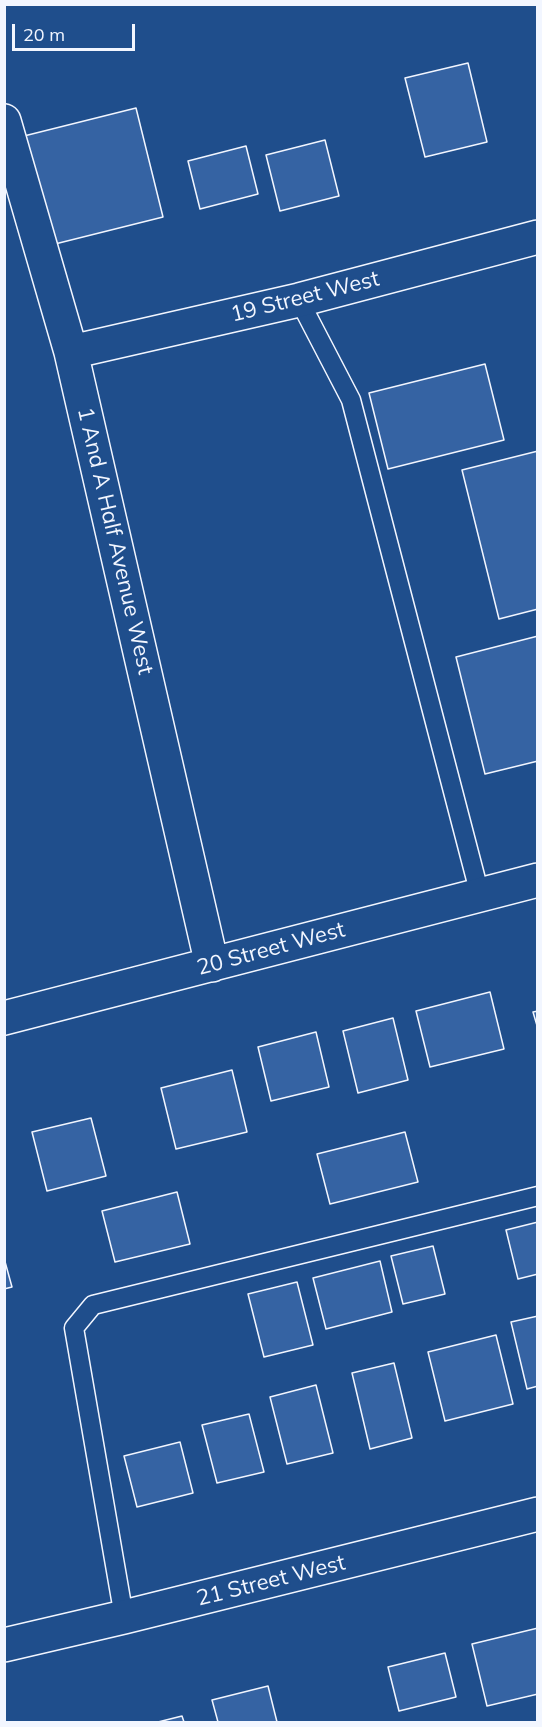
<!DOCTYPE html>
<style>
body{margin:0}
#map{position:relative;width:542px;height:1727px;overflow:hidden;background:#1f4e8c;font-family:Mulish,sans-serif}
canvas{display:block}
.frame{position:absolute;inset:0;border:6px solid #f2f6ff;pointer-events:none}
.scale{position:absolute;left:12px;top:24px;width:123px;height:27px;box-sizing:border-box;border:3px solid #f2f6ff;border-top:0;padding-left:8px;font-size:18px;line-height:21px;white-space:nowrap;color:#f2f6ff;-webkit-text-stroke:4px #1f4e8c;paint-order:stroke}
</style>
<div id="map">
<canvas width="542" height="1727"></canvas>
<div class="frame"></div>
<div class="scale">20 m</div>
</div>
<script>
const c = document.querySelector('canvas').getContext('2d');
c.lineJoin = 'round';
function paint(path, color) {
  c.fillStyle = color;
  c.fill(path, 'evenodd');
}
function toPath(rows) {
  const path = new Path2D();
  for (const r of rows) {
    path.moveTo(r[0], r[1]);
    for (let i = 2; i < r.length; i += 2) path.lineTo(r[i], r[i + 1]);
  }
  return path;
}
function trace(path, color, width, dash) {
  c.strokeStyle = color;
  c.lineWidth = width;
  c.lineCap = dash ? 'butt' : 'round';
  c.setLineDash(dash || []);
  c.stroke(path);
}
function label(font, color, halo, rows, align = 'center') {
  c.font = font + ' Mulish,sans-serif';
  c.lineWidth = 4.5;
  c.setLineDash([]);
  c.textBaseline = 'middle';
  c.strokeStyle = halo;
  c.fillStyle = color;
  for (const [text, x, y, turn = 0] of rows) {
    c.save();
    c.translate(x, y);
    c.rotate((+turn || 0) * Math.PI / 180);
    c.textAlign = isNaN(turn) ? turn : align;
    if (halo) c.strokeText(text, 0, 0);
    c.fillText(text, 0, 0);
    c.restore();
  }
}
const building = toPath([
 [468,63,487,142,425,157,405,78,468,63],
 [136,108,163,217,51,245,24,136,136,108],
 [325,140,339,196,280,211,266,155,325,140],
 [246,146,258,194,200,209,188,161,246,146],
 [485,364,504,440,388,469,369,393,485,364],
 [538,451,538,609,499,619,462,470,538,451],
 [538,636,538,761,485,774,456,657,538,636],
 [490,992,504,1049,430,1067,416,1011,490,992],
 [538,1011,538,1029,533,1012,538,1011],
 [393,1018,408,1080,358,1093,343,1031,393,1018],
 [316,1032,329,1087,271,1101,258,1047,316,1032],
 [232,1070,247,1132,176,1149,161,1088,232,1070],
 [91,1118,106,1176,47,1191,32,1132,91,1118],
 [405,1132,418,1182,330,1204,317,1154,405,1132],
 [177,1192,190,1244,115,1262,102,1211,177,1192],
 [538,1222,538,1274,518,1279,506,1230,538,1222],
 [433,1246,445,1294,403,1304,391,1256,433,1246],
 [4,1258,12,1287,4,1289,4,1258],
 [380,1261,392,1312,326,1329,313,1278,380,1261],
 [297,1282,313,1345,264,1357,248,1294,297,1282],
 [538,1316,538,1386,527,1389,511,1322,538,1316],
 [496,1335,513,1404,445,1421,428,1352,496,1335],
 [394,1363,412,1438,370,1449,352,1373,394,1363],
 [316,1385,333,1453,287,1464,270,1397,316,1385],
 [249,1414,264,1472,217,1483,202,1425,249,1414],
 [180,1442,193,1493,137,1507,124,1456,180,1442],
 [538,1628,538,1694,487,1706,472,1644,538,1628],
 [445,1653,456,1697,399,1711,388,1667,445,1653],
 [268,1686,277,1722,218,1722,212,1700,268,1686],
 [182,1716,184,1722,158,1722,182,1716]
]);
paint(building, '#3563a3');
trace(building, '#f2f6ff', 1.5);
const lane = toPath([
 [299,300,351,400,480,895],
 [124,1617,74,1328,93,1305,538,1196]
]);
const street = toPath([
 [4,121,71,352,212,965],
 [71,352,299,300,538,237],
 [4,1018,538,880],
 [4,1645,124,1617,538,1514]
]);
trace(lane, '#f2f6ff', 21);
trace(street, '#f2f6ff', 36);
trace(lane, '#1f4e8c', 18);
trace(street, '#1f4e8c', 33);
label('22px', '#f2f6ff', '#1f4e8c', [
 ["19 Street West",305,297,-14],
 ["1 And A Half Avenue West",115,541,77],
 ["20 Street West",271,949,-15],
 ["21 Street West",271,1581,-14]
]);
</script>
